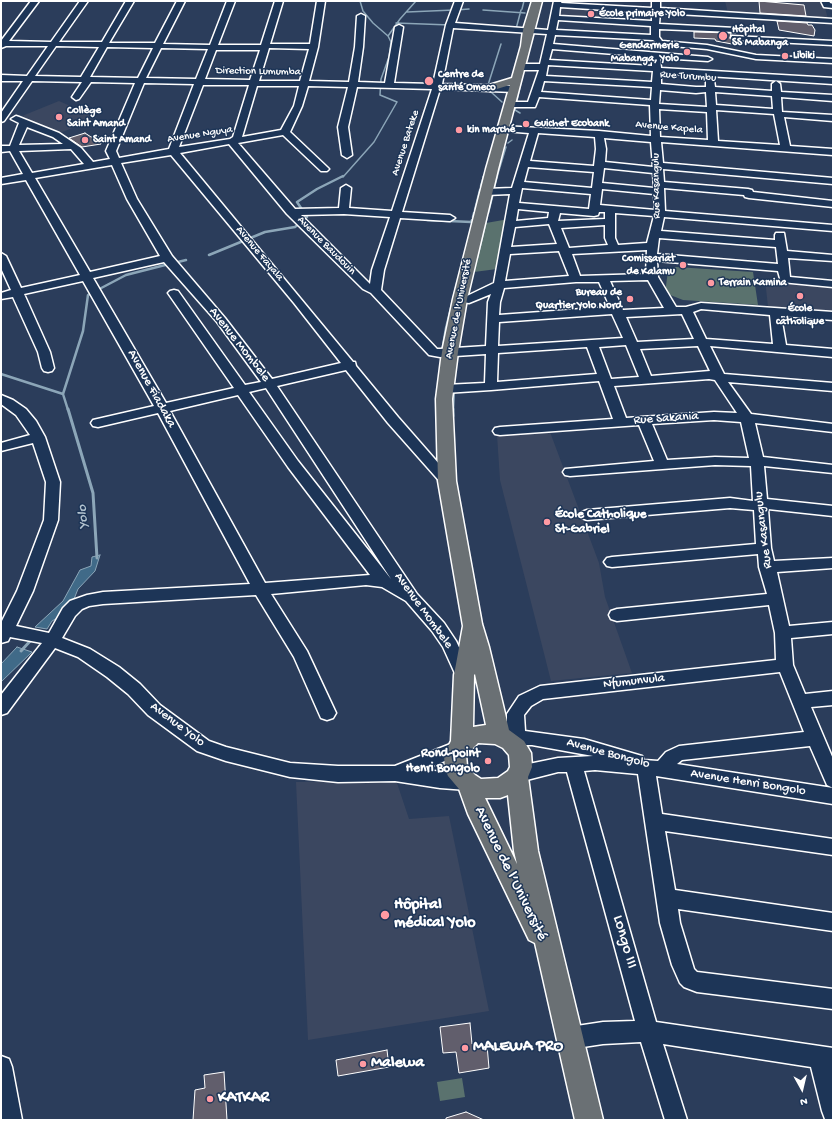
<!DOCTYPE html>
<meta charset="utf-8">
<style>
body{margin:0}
#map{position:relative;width:834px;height:1121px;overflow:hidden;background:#2b3d5b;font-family:"Gochi Hand",sans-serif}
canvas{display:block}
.frame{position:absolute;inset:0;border:2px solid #fff;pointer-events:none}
.north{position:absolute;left:782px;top:1069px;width:40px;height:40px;-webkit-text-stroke:3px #1d3557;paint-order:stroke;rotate:172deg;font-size:11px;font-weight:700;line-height:16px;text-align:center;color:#fff}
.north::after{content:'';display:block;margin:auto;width:14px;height:18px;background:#fff;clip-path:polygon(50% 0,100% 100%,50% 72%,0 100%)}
</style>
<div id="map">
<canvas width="834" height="1121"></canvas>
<div class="frame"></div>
<div class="north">N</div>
</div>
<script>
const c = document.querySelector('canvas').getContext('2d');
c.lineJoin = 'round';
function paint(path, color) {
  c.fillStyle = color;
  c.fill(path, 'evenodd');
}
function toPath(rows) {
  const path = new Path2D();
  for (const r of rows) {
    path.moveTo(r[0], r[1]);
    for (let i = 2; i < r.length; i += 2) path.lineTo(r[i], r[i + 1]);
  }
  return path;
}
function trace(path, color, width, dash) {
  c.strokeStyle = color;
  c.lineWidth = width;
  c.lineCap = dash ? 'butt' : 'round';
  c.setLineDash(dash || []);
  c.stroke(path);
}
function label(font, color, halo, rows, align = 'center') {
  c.font = font + ' "Gochi Hand",sans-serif';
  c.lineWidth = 3;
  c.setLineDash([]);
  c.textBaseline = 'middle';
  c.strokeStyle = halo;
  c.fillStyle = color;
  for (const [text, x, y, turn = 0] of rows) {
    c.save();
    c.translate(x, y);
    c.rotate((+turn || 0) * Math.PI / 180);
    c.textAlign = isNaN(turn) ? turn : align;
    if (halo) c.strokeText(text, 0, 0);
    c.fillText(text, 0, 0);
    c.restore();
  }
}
paint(toPath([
 [725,1,822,1,822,4,824,4,828,19,728,13],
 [562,6,622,10,621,21,559,18],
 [59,101,97,118,60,133,22,116],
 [765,279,833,285,833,312,768,307],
 [550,432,599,563,605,597,632,673,551,681,500,480,497,435],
 [396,780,409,819,449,816,489,1011,308,1040,296,782]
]), '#3b4760');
paint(toPath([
 [509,219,497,269,474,272,486,223],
 [676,267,753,272,758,305,683,300,665,293,668,271],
 [462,1078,465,1097,440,1101,437,1082]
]), '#5a726e');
const water = toPath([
 [100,555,95,571,78,589,74,599,59,617,52,621,47,629,35,627,63,601,80,570,91,566,92,557,100,555],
 [17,647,32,652,1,682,1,664,17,647]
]);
paint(water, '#406a88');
trace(water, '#8ca6b8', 1);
trace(toPath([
 [522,9,524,1],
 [456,10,469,9],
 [483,10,525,13],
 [407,12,454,10],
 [396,23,450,25],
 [516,29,521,10],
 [388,36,400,19,416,1],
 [381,83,434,84],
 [486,86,488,85,501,44],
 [486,90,491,92,502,102],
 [516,105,524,69],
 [516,106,515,110,520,113],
 [545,127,612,132],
 [539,133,597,137],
 [508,143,512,140],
 [343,177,374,142,397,102,380,95,381,79,389,57,391,42,388,36,373,23,363,11,360,1],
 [483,177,487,173],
 [497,177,506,147]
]), '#8ca6b8', 1.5);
trace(toPath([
 [481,186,484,176],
 [493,191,497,176],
 [475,210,480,190],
 [488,213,493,193],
 [473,217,474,213],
 [427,220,471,222,472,220],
 [209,255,265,232,295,227,307,217,297,202,317,189,343,176],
 [477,258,487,216],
 [174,263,186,260],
 [442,352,446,328,457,284],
 [1,374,63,394,68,410],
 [63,394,83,331,88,295,126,275,169,264],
 [453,410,454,389]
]), '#8ca6b8', 2.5);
trace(toPath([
 [68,409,93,493,97,558],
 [453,416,453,409],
 [21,651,32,639]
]), '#8ca6b8', 3);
const building = toPath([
 [759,1,804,5,806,16,760,13,759,1],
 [777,21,807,23,808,25,812,25,815,30,814,36,779,30,777,21],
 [694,32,731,33,730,38,732,40,732,44,716,41,715,39,694,38,694,32],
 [85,133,91,137,98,136,101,144,82,147,69,138,85,133],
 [470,1023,472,1044,487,1045,489,1068,459,1073,456,1052,443,1053,440,1027,470,1023],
 [387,1050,389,1067,338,1076,336,1060,387,1050],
 [224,1072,227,1120,193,1120,195,1090,205,1088,204,1075,224,1072],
 [466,1112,484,1120,446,1120,446,1118,466,1112]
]);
paint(building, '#615e6c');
trace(building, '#fff', 1);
const minor = toPath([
 [31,1,39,1,9,41,51,42,80,1,88,1,59,42,102,42,126,1,134,1,109,43,155,43,177,1,185,1,163,44,210,45,227,1,235,1,218,45,261,45,275,1,283,1,270,44,310,44,317,1,325,1,318,47,309,81,349,82,355,47,357,16,361,14,365,16,363,47,358,82,385,83,395,27,399,25,403,27,394,83,433,84,446,25,455,1,463,1,455,23,548,30,554,1,562,1,561,3,652,8,652,1,660,1,660,8,833,19,833,23,660,13,659,24,735,28,739,30,735,32,659,29,659,37,662,41,707,45,756,55,833,59,833,63,756,59,707,49,660,45,653,40,555,35,553,44,708,57,712,59,708,61,660,58,661,68,833,78,833,84,661,73,661,84,696,87,706,87,706,80,710,77,714,80,715,87,772,91,772,84,776,81,780,84,781,92,833,95,833,101,781,97,782,112,833,115,833,121,784,117,790,146,833,149,833,155,661,142,663,163,833,178,833,184,663,169,664,182,748,189,752,190,753,192,833,201,833,207,749,198,745,197,744,195,664,188,665,211,833,225,833,231,664,217,661,231,775,240,775,235,776,233,784,233,787,251,833,255,833,261,788,258,790,277,833,281,833,287,781,282,778,271,657,261,658,277,676,307,686,307,701,303,833,312,833,320,781,316,786,345,833,349,833,357,710,346,724,374,833,383,833,391,728,382,751,414,833,424,833,432,755,423,763,457,833,465,833,473,764,466,767,499,833,506,833,516,768,509,771,548,774,561,833,558,833,568,777,572,789,626,833,622,833,634,791,638,793,665,805,694,833,691,833,705,811,707,833,759,833,788,827,785,810,746,682,760,677,764,833,788,833,804,656,776,662,814,833,839,833,855,665,831,675,890,833,913,833,931,678,909,680,923,694,969,697,972,833,989,833,1009,697,992,684,987,680,983,672,965,660,923,638,774,595,770,584,771,656,1022,833,1048,833,1120,825,1119,822,1111,811,1067,663,1044,687,1120,665,1120,641,1042,603,1044,570,1049,562,1046,559,1038,562,1030,570,1027,603,1022,635,1021,567,772,558,772,519,782,513,779,510,774,513,769,519,766,558,758,593,756,532,745,507,745,501,743,498,738,501,733,507,731,507,714,519,696,540,686,776,660,775,633,769,605,617,621,611,619,609,615,611,611,617,609,767,594,759,567,758,554,612,567,607,566,604,562,607,558,612,557,756,544,754,510,730,508,587,520,582,518,580,515,582,512,587,510,730,498,753,501,751,466,715,465,570,476,565,475,563,472,565,469,654,461,639,425,500,435,495,434,493,431,495,428,500,427,613,419,599,381,491,390,445,393,441,392,439,389,441,386,445,385,485,383,486,354,440,357,429,355,371,293,363,289,287,214,229,144,180,153,353,362,355,362,356,366,398,417,454,481,452,484,447,486,442,484,388,423,346,370,277,386,417,594,444,623,456,641,472,675,470,680,464,681,458,680,443,647,432,631,406,601,382,587,366,585,271,594,307,651,336,713,333,718,327,720,321,718,294,657,256,595,103,604,89,606,82,609,75,616,62,638,90,649,119,667,140,684,160,705,209,741,226,747,290,763,338,766,395,766,458,741,464,743,467,748,464,753,423,770,467,774,473,777,476,782,473,787,467,790,440,788,395,781,338,782,290,777,226,761,197,751,148,715,128,694,107,677,78,657,55,648,7,713,1,715,1,695,42,643,10,637,8,641,1,643,1,623,17,591,44,520,46,482,33,443,1,451,1,443,30,435,16,415,1,404,1,395,13,400,26,409,36,421,45,437,60,482,58,520,33,591,16,626,49,633,63,608,70,601,87,595,103,592,250,584,158,413,98,427,93,426,91,423,93,420,154,406,83,281,24,294,50,352,54,368,52,371,48,372,44,371,42,368,38,352,13,297,1,299,1,293,11,290,1,268,1,253,6,256,21,288,80,275,26,180,1,184,1,178,23,174,10,151,1,152,1,146,10,146,19,123,11,119,16,116,19,117,59,133,81,148,93,162,110,159,106,151,135,83,91,82,79,99,76,100,72,97,82,82,32,81,4,121,1,122,1,113,23,81,1,81,1,75,27,76,48,46,6,46,1,48,1,41,31,1],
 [560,7,652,13,652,21,559,16,560,7],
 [558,20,651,26,651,35,556,30,558,20],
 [453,28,547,34,540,64,520,64,516,67,520,70,539,70,528,102,510,102,506,105,507,107,535,107,539,97,650,105,651,136,599,131,501,126,499,128,501,130,504,131,529,133,512,188,486,189,481,192,486,195,510,194,494,283,467,296,460,296,456,297,454,299,456,301,469,303,491,294,488,302,486,346,440,349,437,349,381,290,384,270,400,218,450,221,455,218,450,215,402,212,440,89,514,92,518,89,514,86,442,84,453,28],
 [56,46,99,47,81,77,35,76,56,46],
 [107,47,153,48,138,78,90,77,107,47],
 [161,48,208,49,196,79,146,78,161,48],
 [269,48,309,49,300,81,259,81,269,48],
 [552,49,652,57,652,66,549,60,552,49],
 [216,50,260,50,250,80,205,79,216,50],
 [548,65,653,71,652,82,546,76,548,65],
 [544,81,652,87,651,100,541,92,544,81],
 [144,83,194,84,169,149,119,158,116,151,144,83],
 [203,85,249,85,233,137,230,139,179,147,203,85],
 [257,86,299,86,294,106,281,130,242,137,257,86],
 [308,86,348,87,338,127,342,155,347,158,352,155,348,127,357,87,432,89,392,211,349,208,351,188,346,185,341,188,339,208,295,209,238,143,283,135,321,171,327,171,329,169,327,167,290,132,302,106,308,86],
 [660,90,696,93,706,92,707,107,659,104,660,90],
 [715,92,772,96,773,109,716,105,715,92],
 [659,109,707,112,708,140,660,137,659,109],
 [716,110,774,114,780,145,718,141,716,110],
 [27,127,53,137,63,144,19,145,27,127],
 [538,133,595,137,596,149,594,166,530,161,538,133],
 [604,138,651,142,653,167,605,162,606,149,604,138],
 [71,149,84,164,32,173,19,151,71,149],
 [171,155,294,303,341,363,272,379,225,318,172,256,137,199,121,163,171,155],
 [112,165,127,199,160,256,90,272,35,178,112,165],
 [528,167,594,172,592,188,524,182,528,167],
 [604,168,653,173,654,188,602,183,604,168],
 [522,188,591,194,589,209,519,203,522,188],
 [602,189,654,194,655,210,600,205,602,189],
 [518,209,549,212,548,218,516,221,518,209],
 [599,212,605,212,605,219,558,221,560,213,594,216,598,215,599,212],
 [615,213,654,216,647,243,618,245,615,238,615,213],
 [344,214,390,217,372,270,370,284,301,215,344,214],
 [549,224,557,244,511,247,515,227,549,224],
 [605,225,605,238,608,245,569,248,561,228,605,225],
 [659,238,776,247,778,264,657,254,659,238],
 [647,250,646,274,580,276,572,254,647,250],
 [559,251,569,276,505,281,510,254,559,251],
 [164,262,217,322,261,382,245,385,178,291,174,290,170,291,168,293,234,388,166,403,93,278,164,262],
 [648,280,664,308,623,310,610,281,648,280],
 [576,282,599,282,610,307,499,315,500,302,504,288,576,282],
 [701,309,770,315,773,344,706,339,693,312,701,309],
 [612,314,623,338,498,346,499,322,612,314],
 [682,314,694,339,637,342,626,317,682,314],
 [626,345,639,377,611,379,599,347,626,345],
 [698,346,710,371,651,376,640,349,698,346],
 [587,347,597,374,497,382,498,353,587,347],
 [709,379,715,380,737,413,714,412,626,418,614,386,709,379],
 [266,388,391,579,298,461,249,392,266,388],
 [238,395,288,467,370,575,265,583,170,411,238,395],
 [714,420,741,422,749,458,715,457,667,460,652,424,714,420],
 [780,672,804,732,679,746,666,752,658,761,644,760,642,756,584,739,525,731,524,715,531,706,543,699,780,672],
 [821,1,829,1,830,3,833,4,833,8,824,7,821,1],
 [732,36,833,41,833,45,735,40,731,38,732,36],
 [1,1056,9,1059,12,1067,22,1120,1,1120,1,1056]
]);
const major = toPath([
 [532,1,542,1,498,169,467,299,458,352,452,399,456,481,482,624,489,647,509,730,524,741,531,753,532,767,528,777,538,851,603,1120,575,1120,535,943,529,940,468,814,459,789,448,776,445,769,444,755,451,741,454,675,463,626,438,481,436,399,442,352,453,299,486,169,510,85,490,91,485,88,486,86,512,78,521,46,523,30,532,1],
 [475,674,486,725,473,727,474,675,475,674],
 [478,743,495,744,503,748,509,755,510,767,508,771,498,778,481,779,475,775,467,766,466,755,478,743],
 [508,795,514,851,517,864,485,798,500,798,508,795]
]);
trace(minor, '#fff', 3);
trace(major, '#fff', 3);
paint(minor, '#1d3557');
paint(major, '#6a7074');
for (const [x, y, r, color] of [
 [591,14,4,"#ff9aa2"],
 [723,36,5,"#ff9aa2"],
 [687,52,4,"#ff9aa2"],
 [785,56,4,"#ff9aa2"],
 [429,81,5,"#ff9aa2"],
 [59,117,4,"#ff9aa2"],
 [526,124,4,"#ff9aa2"],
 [459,130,4,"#ff9aa2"],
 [85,140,4,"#ff9aa2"],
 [683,265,4,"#ff9aa2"],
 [711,283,4,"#ff9aa2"],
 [800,296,4,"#ff9aa2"],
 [630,299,4,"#ff9aa2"],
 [547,522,4,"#ff9aa2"],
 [488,761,4,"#ff9aa2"],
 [385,915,5,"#ff9aa2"],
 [465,1048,4,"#ff9aa2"],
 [363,1064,4,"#ff9aa2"],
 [210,1099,4,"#ff9aa2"]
]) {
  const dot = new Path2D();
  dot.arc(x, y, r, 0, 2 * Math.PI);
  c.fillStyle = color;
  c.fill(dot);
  trace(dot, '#1d3557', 1.5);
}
label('bold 11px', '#fff', '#1d3557', [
 ["École primaire Yolo",599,14],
 ["Hôpital",732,30],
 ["SS Mabanga",732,43],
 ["Gendarmerie",679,46,"right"],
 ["Mabanga, Yolo",679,59,"right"],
 ["Libiki",793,56],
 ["Centre de",438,75],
 ["santé Omeco",438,88],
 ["Collège",67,111],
 ["Saint Amand",67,124],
 ["Guichet Ecobank",534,124],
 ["kin marché",467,130],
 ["Saint Amand",93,140],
 ["Comissariat",675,259,"right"],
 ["de Kalamu",675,272,"right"],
 ["Terrain Kamina",719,283],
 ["Bureau de",622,293,"right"],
 ["Quartier Yolo Nord",622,306,"right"],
 ["École",800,309,"center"],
 ["catholique",800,322,"center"]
], 'left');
label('11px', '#fff', '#1d3557', [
 ["Direction Lumumba",258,72,1],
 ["Rue Turumbu",688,77,4],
 ["Avenue Kapela",669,128,5],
 ["Avenue Nguya",200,135,-9],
 ["Avenue Bateke",406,143,-72],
 ["Rue Kasangulu",657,186,-91],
 ["Avenue Baudouin",326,246,45],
 ["Avenue Fayala",259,254,50],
 ["Avenue de l’Université",459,309,-79]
]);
label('13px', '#fff', '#1d3557', [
 ["Avenue Mombele",239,345,52],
 ["Avenue Fiadaka",151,389,61],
 ["Rue Sakania",666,419,-4],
 ["Rue Kasangulu",764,530,-97],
 ["Avenue Mombele",423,611,54],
 ["Nfumunvula",634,682,-6],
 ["Avenue Yolo",177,725,37],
 ["Avenue Bongolo",608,754,15],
 ["Avenue Henri Bongolo",748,783,9]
]);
label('bold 13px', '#fff', '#1d3557', [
 ["École Catholique",555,515],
 ["St-Gabriel",555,530],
 ["Rond-point",480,754,"right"],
 ["Henri Bongolo",480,769,"right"]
], 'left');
label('italic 14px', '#b3c3cf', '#1d3557', [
 ["Yolo",84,517,-94]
]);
label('16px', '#fff', '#1d3557', [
 ["Avenue de l’Université",510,874,64],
 ["Longo III",624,942,74]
]);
label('bold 16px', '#fff', '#1d3557', [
 ["Hôpital",394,906],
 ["médical Yolo",394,924],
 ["MALEWA PRO",473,1048],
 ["Malewa",371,1064],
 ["KATKAR",218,1099]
], 'left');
</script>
